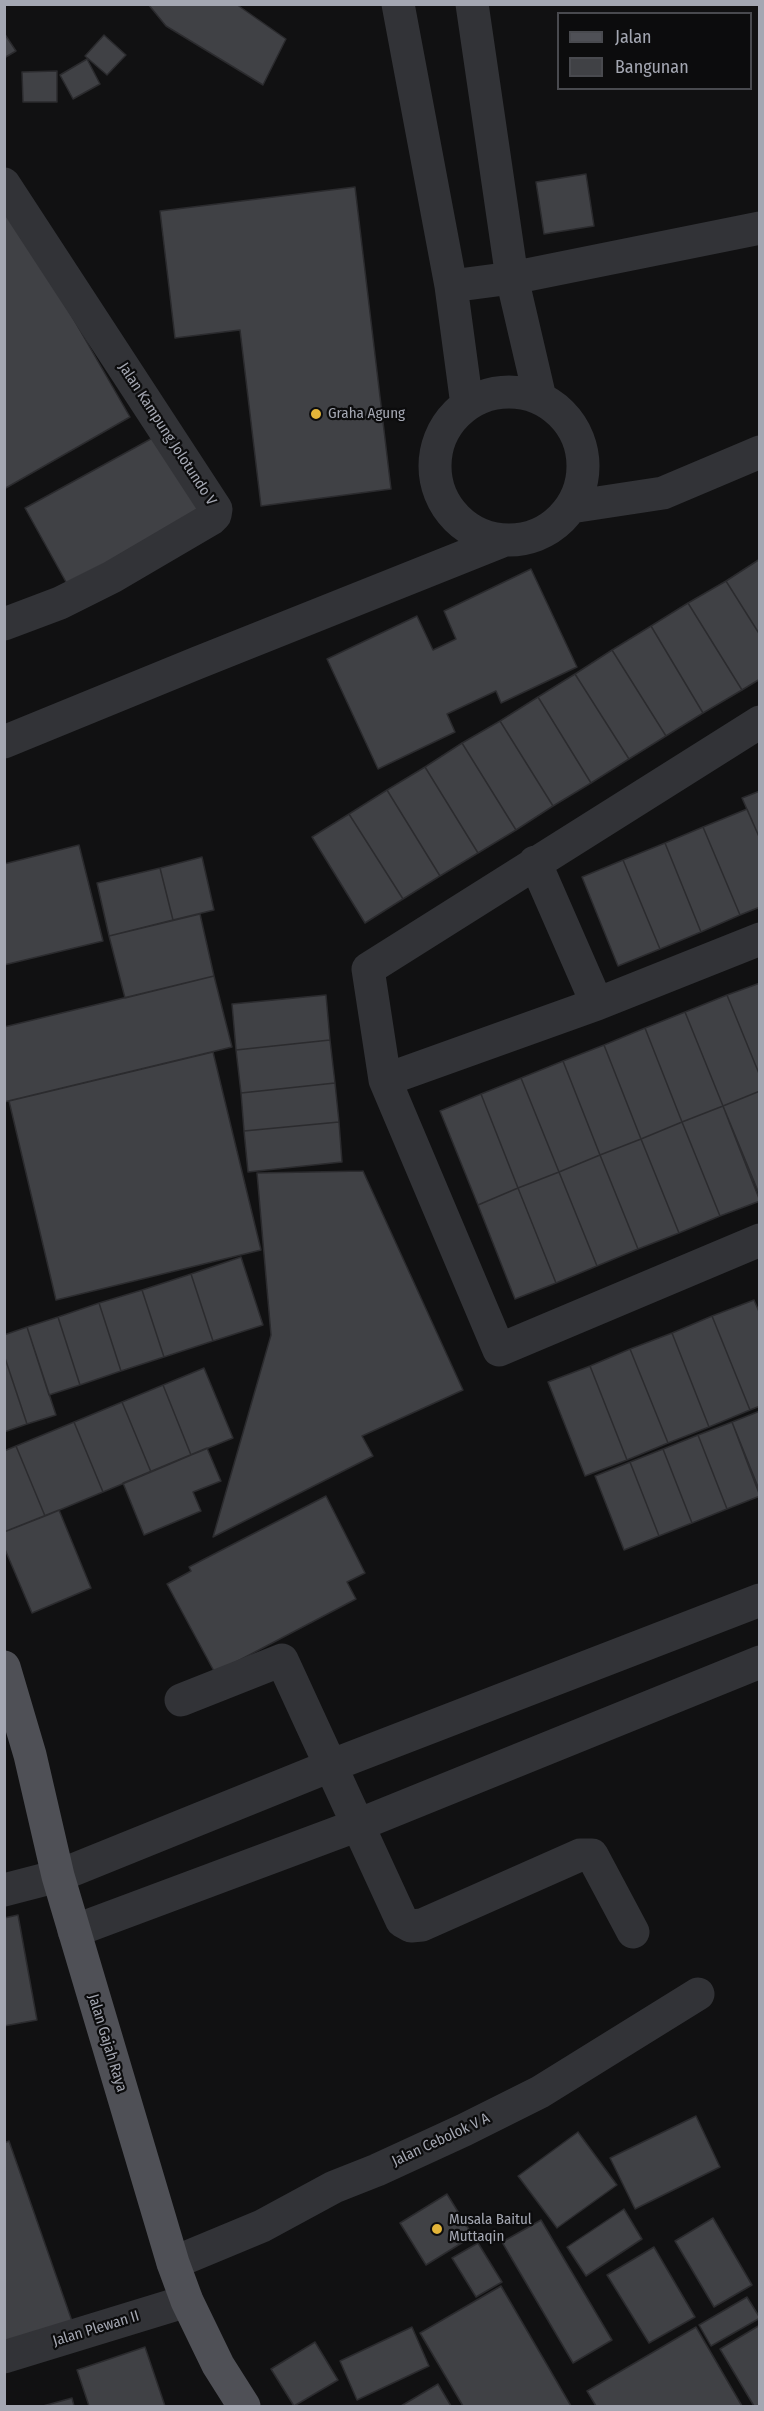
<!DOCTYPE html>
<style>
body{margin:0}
#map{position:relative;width:764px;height:2411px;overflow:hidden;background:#111112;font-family:"Fira Sans Condensed",sans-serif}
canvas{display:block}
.frame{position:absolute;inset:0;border:6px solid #a4a7b2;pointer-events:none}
.legend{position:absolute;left:557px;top:12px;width:195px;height:78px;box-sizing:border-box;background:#0c0c0d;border:2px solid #494a4f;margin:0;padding:8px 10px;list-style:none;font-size:18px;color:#a4a7b2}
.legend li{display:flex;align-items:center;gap:12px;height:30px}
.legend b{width:30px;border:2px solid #494a4f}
</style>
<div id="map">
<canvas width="764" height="2411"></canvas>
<div class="frame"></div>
<ul class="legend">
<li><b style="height:8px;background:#4f5056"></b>Jalan</li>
<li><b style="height:16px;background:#404145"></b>Bangunan</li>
</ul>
</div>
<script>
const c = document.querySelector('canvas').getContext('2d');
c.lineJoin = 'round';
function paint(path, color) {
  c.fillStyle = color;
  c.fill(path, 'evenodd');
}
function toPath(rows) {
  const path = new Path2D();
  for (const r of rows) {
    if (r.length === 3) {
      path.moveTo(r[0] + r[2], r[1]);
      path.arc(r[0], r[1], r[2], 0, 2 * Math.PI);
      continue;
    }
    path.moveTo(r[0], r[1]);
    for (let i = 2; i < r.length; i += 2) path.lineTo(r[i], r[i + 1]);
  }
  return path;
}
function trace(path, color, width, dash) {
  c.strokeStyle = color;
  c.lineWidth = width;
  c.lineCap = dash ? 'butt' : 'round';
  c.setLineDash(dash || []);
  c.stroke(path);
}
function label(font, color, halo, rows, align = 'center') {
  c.font = font + ' "Fira Sans Condensed",sans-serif';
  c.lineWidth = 4.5;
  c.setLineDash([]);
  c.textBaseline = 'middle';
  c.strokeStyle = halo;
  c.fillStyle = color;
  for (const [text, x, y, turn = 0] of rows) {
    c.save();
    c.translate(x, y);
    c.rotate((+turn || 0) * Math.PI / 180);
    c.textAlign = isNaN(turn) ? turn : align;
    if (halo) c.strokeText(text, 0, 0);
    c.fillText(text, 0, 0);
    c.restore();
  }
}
const building = toPath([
 [148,4,236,4,286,39,263,85,166,26,148,4],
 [4,33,16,51,4,58,4,33],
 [104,35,126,55,107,75,85,56,104,35],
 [87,59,100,84,73,99,60,75,87,59],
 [57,71,57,102,23,102,22,72,57,71],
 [586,174,594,226,544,234,536,182,586,174],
 [355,187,391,489,261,506,240,330,175,338,160,211,355,187],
 [6,202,130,417,4,489,4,203,6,202],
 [158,435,203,518,71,591,25,508,158,435],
 [760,559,760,635,726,581,760,559],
 [531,569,577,667,501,703,496,691,447,714,455,732,378,769,327,659,417,616,433,650,456,639,444,611,531,569],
 [726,581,760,635,760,679,742,690,688,603,726,581],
 [688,603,742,690,703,713,651,626,688,603],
 [651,626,703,713,666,736,612,650,651,626],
 [612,650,666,736,629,759,575,674,612,650],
 [575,674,629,759,591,783,538,697,575,674],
 [538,697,591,783,553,806,500,721,538,697],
 [500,721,553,806,516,830,462,743,500,721],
 [462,743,516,830,478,853,425,767,462,743],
 [425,767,478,853,440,876,387,790,425,767],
 [387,790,440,876,403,899,349,814,387,790],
 [760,791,760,839,742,798,760,791],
 [747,809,760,839,760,907,740,915,703,827,747,809],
 [349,814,403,899,365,923,312,837,349,814],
 [703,827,740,915,701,932,665,843,703,827],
 [665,843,701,932,660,949,623,860,665,843],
 [79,845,103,941,4,965,4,864,79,845],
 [202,857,214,910,173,920,160,868,202,857],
 [623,860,660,949,618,966,582,877,623,860],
 [160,868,173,920,109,936,97,883,160,868],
 [200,914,214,976,125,998,109,936,200,914],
 [214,976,232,1047,4,1102,4,1027,214,976],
 [760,983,760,1076,727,995,760,983],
 [326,995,330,1040,236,1050,232,1004,326,995],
 [727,995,760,1076,760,1091,723,1106,685,1012,727,995],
 [685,1012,723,1106,682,1122,645,1028,685,1012],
 [645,1028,682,1122,641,1139,604,1045,645,1028],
 [330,1040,335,1083,241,1093,236,1050,330,1040],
 [604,1045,641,1139,600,1155,563,1061,604,1045],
 [213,1052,261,1250,56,1300,9,1101,213,1052],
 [563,1061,600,1155,559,1172,521,1078,563,1061],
 [521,1078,559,1172,518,1188,481,1094,521,1078],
 [335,1083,339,1122,244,1131,241,1093,335,1083],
 [760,1091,760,1196,723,1106,760,1091],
 [481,1094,518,1188,478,1205,440,1111,481,1094],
 [723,1106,760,1201,720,1216,682,1122,723,1106],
 [339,1122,342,1162,248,1172,244,1131,339,1122],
 [682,1122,720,1216,679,1233,641,1139,682,1122],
 [641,1139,679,1233,638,1249,600,1155,641,1139],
 [600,1155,638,1249,597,1266,559,1172,600,1155],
 [363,1171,463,1390,362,1436,373,1456,213,1537,271,1335,257,1173,363,1171],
 [559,1172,597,1266,556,1283,518,1188,559,1172],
 [518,1188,556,1283,515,1299,478,1205,518,1188],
 [241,1257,263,1325,213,1341,191,1274,241,1257],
 [191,1274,213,1341,164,1357,142,1290,191,1274],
 [142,1290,164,1357,121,1371,99,1303,142,1290],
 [754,1300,760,1314,760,1406,750,1410,712,1316,754,1300],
 [99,1303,121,1371,80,1385,58,1317,99,1303],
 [712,1316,750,1410,709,1427,672,1333,712,1316],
 [58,1317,80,1385,49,1395,27,1327,58,1317],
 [27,1327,56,1415,27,1424,4,1355,4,1335,27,1327],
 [672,1333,709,1427,668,1443,630,1349,672,1333],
 [630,1349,668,1443,627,1460,590,1366,630,1349],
 [4,1355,27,1424,4,1432,4,1355],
 [590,1366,627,1460,585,1476,548,1382,590,1366],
 [204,1368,233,1438,191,1455,163,1385,204,1368],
 [163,1385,191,1455,151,1472,122,1402,163,1385],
 [122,1402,151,1472,103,1492,74,1422,122,1402],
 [760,1411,760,1492,732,1422,760,1411],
 [74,1422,103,1492,45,1516,16,1446,74,1422],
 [732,1422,760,1496,727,1509,698,1435,732,1422],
 [698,1435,727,1509,692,1523,663,1449,698,1435],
 [16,1446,45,1516,4,1532,4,1451,16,1446],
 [207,1448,221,1481,193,1492,201,1511,144,1535,123,1483,207,1448],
 [663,1449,692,1523,659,1536,630,1462,663,1449],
 [630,1462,659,1536,624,1550,595,1476,630,1462],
 [326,1496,365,1573,347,1582,356,1599,215,1673,167,1584,191,1571,189,1567,326,1496],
 [59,1510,91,1588,32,1613,4,1547,4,1532,59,1510],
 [18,1915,37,2020,4,2026,4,1918,18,1915],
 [696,2116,720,2167,635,2209,610,2158,696,2116],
 [578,2132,617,2185,557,2228,518,2176,578,2132],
 [9,2141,73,2324,4,2348,4,2143,9,2141],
 [447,2194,473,2236,426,2265,400,2223,447,2194],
 [624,2209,642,2239,586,2276,567,2247,624,2209],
 [713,2218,752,2285,714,2307,675,2241,713,2218],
 [541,2220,612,2340,573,2363,502,2242,541,2220],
 [478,2243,502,2282,476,2297,452,2258,478,2243],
 [654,2247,695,2317,649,2343,607,2275,654,2247],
 [501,2286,571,2406,463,2406,420,2333,501,2286],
 [747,2297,760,2318,711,2346,699,2325,747,2297],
 [760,2325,760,2406,754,2406,720,2349,760,2325],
 [412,2327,429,2366,357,2400,340,2361,412,2327],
 [696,2327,742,2406,596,2406,587,2391,696,2327],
 [315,2342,338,2380,294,2406,271,2369,315,2342],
 [145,2347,165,2406,89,2406,77,2370,145,2347],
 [438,2384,451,2406,401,2406,438,2384],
 [72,2398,74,2406,43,2406,72,2398]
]);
paint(building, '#404145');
trace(building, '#2b2b2e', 1.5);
trace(toPath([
 [398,4,451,286,467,405],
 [472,4,512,278,540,398],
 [4,184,216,509,215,515,211,519,112,577,60,603,4,624],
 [451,286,512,278,760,228],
 [509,466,74],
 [571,507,663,493,760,452],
 [760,722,368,969,385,1080,499,1350,760,1240],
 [4,742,197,663,505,540],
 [535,862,597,1004],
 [385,1080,597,1004,760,939],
 [181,1700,282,1660,402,1921,411,1926,422,1925,580,1855,592,1855,633,1932],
 [4,1890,58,1876,330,1766,760,1600],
 [74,1931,358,1825,760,1662],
 [173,2263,262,2226,334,2187,377,2170,464,2130,540,2092,698,1994],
 [4,2357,187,2301]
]), '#323337', 33);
trace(toPath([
 [4,1667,30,1755,58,1876,173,2263,187,2301,218,2365,244,2406]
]), '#4f5056', 33);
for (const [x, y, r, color] of [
 [316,414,6,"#e3b439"],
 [437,2229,6,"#e3b439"]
]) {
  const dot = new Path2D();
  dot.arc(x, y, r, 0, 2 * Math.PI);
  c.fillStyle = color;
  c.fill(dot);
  trace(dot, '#0c0c0d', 2);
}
label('15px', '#a4a7b2', '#0c0c0d', [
 ["Graha Agung",328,414],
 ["Musala Baitul",449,2220],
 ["Muttaqin",449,2237]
], 'left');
label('15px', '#a4a7b2', '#0c0c0d', [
 ["Jalan Kampung Jolotundo V",167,434,57],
 ["Jalan Gajah Raya",107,2043,73],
 ["Jalan Cebolok V A",441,2140,-25],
 ["Jalan Plewan II",96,2329,-17]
]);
</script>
